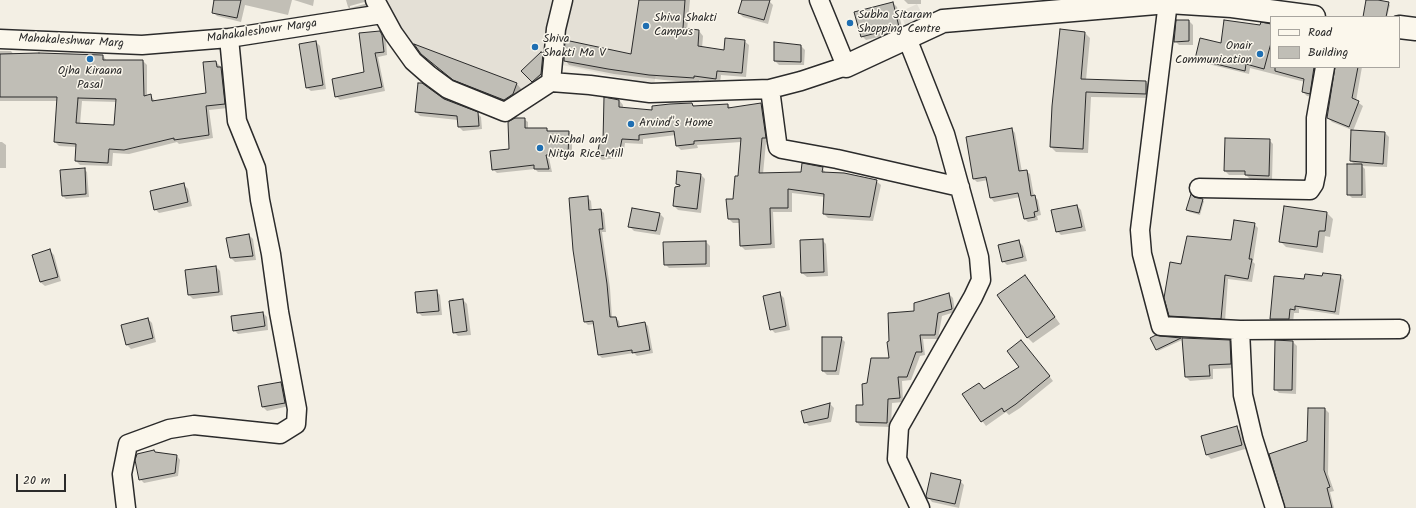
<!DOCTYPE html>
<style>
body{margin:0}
#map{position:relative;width:1416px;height:508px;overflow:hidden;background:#f3efe4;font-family:Kalam,sans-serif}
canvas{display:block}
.legend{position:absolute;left:1270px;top:16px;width:130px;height:52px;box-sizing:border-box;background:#fbf7ec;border:1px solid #a8a59f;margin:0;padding:5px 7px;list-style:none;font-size:12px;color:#2b2b2b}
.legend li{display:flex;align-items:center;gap:8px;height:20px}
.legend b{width:20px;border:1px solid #a8a59f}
.scale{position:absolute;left:16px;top:474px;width:50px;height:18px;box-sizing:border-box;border:2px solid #2b2b2b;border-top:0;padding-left:5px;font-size:12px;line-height:14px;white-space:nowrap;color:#2b2b2b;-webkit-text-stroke:3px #fbf7ec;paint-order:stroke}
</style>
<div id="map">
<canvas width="1416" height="508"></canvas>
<ul class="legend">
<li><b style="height:5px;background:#fbf7ec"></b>Road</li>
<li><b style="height:11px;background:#c0beb6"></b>Building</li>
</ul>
<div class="scale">20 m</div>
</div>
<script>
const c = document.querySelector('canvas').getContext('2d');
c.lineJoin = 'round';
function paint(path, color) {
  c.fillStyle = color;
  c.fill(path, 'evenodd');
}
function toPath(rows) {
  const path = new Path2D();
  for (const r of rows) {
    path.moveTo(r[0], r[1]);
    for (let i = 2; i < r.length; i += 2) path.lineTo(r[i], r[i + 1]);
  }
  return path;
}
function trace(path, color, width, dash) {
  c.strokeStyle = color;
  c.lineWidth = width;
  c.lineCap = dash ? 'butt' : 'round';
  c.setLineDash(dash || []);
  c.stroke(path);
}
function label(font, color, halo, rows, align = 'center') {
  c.font = font + ' Kalam,sans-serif';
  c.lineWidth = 3;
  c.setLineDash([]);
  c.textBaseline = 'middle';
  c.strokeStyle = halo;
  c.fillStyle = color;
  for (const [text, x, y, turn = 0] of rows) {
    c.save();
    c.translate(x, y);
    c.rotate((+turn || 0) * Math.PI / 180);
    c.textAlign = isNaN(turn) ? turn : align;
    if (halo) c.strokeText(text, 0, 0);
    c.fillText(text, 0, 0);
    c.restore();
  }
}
paint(toPath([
 [382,0,664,0,656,74,654,85,558,64,511,107,433,76,398,30],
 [917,4,925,20,907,30,900,12]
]), '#e4e0d6');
paint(toPath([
 [215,0,292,0,288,15,245,5,241,22,217,16,213,12],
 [294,0,314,0,313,6],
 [346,0,368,0,368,1,350,6,350,8,368,3,369,7,352,11,348,7],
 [640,0,690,0,687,30,699,31,703,36,702,48,725,51,744,41,749,45,746,77,721,75,720,83,699,80,699,83,664,80,614,74,569,65,565,60,632,55],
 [743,0,765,0,769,1,773,5,768,24,743,17,739,13],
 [904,0,921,0,921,4,908,4],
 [1367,0,1374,0,1388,3,1390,5,1387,17,1366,17],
 [893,3,897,7,903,31,866,40,862,36],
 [1189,21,1193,25,1193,45,1179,45,1175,41],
 [1261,26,1271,26,1271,67,1319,67,1313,97,1307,96,1303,92,1305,82,1250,68,1249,74,1200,62,1196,58,1222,44],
 [1061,31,1085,33,1090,38,1086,80,1146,82,1151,87,1150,98,1091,97,1088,153,1056,152,1051,147],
 [379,32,386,40,387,55,378,57,385,91,340,100,336,96,365,73],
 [316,42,320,46,326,89,311,91,306,87],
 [416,46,517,84,522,90,519,100,510,105,460,85,428,60],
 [801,46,805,50,804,65,779,65,775,61],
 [0,51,11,51,14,55,103,56,107,61,143,61,147,65,147,96,150,95,155,101,208,94,216,62,220,66,220,68,225,72,228,108,209,110,213,138,179,144,177,142,129,154,113,153,112,166,80,165,76,161,77,147,59,146,55,142,58,101,0,101],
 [82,101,117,102,115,126,80,124],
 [541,53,547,58,545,78,537,85,523,71],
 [1336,67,1362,67,1356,101,1363,106,1353,131,1385,133,1389,137,1387,167,1362,166,1365,169,1366,198,1352,198,1348,194,1355,165,1351,161,1352,130,1332,122,1328,118],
 [418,84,443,100,477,113,481,117,482,129,463,131,459,127,458,120,420,116,416,112],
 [619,100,623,105,623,109,653,111,692,104,695,106,728,105,731,108,761,104,765,108,769,142,766,142,763,174,802,173,822,168,826,173,876,181,881,185,873,221,828,218,824,214,825,197,792,193,792,212,773,212,775,248,745,250,741,246,740,223,733,223,729,219,727,200,734,200,738,177,741,142,697,145,698,148,681,150,677,146,676,135,643,139,643,144,625,143,623,157,602,160,598,156,601,141,604,142],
 [524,119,528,122,528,129,546,129,549,132,569,132,572,136,572,158,549,158,552,172,538,172,535,169,497,173,493,169,510,150],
 [1012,129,1015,133,1022,172,1026,171,1030,174,1034,196,1038,200,1041,215,1037,216,1038,220,1028,222,1025,219,1020,197,994,202,991,198,988,180,977,182,974,179],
 [1269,140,1273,144,1272,180,1250,179,1246,175,1229,175,1225,171],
 [0,142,2,142,6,145,6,168,0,168],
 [84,169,87,172,89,197,66,199,63,196],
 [701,175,705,179,701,213,678,210,674,206,681,187,677,184],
 [184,185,188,189,192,206,159,213,155,209],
 [587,197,591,201,592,211,601,210,604,213,606,232,602,232,610,288,612,318,616,318,619,321,620,327,645,323,648,326,653,353,637,356,634,353,602,358,599,355,594,324,588,325,585,322],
 [1193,198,1202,200,1204,201,1200,215,1189,212,1187,210],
 [1077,206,1081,210,1086,231,1061,235,1057,231],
 [1327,213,1333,219,1330,237,1325,236,1323,253,1286,247,1280,241],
 [660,214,664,218,660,235,634,231,630,227],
 [1254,224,1258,228,1253,262,1255,264,1252,282,1228,279,1225,322,1174,320,1170,315,1182,265,1232,241],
 [249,235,253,239,256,260,235,262,231,258],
 [822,240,826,244,828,276,807,277,802,273],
 [706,242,710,246,710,267,669,268,665,264],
 [1019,242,1023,246,1027,261,1007,265,1003,261],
 [50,251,54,255,61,281,45,286,40,282],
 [216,267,220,271,223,295,193,299,189,295],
 [1025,276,1031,283,1060,324,1033,343,1027,337],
 [1340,276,1344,280,1339,315,1299,309,1299,313,1294,313,1293,323,1275,323,1271,319,1305,280],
 [436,291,440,295,442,315,422,316,418,312],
 [780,294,784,298,790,330,775,333,771,329],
 [949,294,953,298,955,312,942,316,938,339,923,339,925,355,920,356,911,380,902,381,903,402,892,403,891,427,860,426,857,422,864,406,868,384,890,359,915,312],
 [463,300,467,304,471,335,458,336,454,332],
 [263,313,267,317,268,330,238,334,234,330],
 [148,319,152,323,156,342,131,349,127,345],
 [1160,337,1181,339,1182,340,1158,351,1157,349],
 [841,338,845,342,839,375,827,375,823,371],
 [1230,341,1234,345,1235,368,1213,369,1213,379,1190,381,1186,377],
 [1293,342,1297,346,1296,394,1279,393,1275,389],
 [1025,345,1053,381,1020,408,1009,415,1006,412,986,426,963,395,979,384,984,390,1021,367],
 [281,383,285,387,289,406,267,411,263,407,259,387],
 [830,404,834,408,831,422,809,426,805,422,802,412],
 [1325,409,1329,413,1328,474,1334,491,1330,492,1334,508,1287,508,1308,442],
 [1236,427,1240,431,1245,449,1211,459,1207,455,1202,437],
 [156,453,177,456,180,460,178,476,144,483,140,479],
 [960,481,964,485,959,508,932,502,928,497]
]), '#0003');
const building = toPath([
 [214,0,241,0,237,18,212,13,214,0],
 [639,0,685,0,683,28,699,30,698,46,724,50,725,38,745,40,742,73,717,71,716,79,694,76,694,78,649,75,608,69,564,61,565,40,631,54,639,0],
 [742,0,770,0,764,20,738,13,742,0],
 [1366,0,1378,0,1389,2,1386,17,1363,17,1366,0],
 [893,2,899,27,861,37,854,12,893,2],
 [1176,20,1189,20,1189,41,1174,42,1176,20],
 [1224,20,1260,25,1261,22,1271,24,1271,43,1264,69,1246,64,1245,71,1195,59,1200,38,1221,43,1224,20],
 [1060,29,1085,32,1081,79,1146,81,1146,94,1086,92,1083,149,1050,147,1052,106,1060,29],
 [380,31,382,35,384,52,375,53,382,87,335,97,332,79,364,72,359,33,380,31],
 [316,41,323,85,306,88,299,44,316,41],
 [774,42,801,45,801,62,774,61,774,42],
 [414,44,517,83,513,94,504,100,453,80,421,54,414,44],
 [541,52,543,53,541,74,532,82,521,71,541,52],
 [39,53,103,55,103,60,143,60,144,96,151,94,152,101,206,93,203,62,216,61,217,67,221,67,225,104,206,106,209,135,174,140,174,138,124,150,109,149,108,163,75,161,76,144,54,142,57,97,0,97,0,54,39,53],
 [78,98,116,99,114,125,76,123,78,98],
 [1275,67,1314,67,1310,94,1302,92,1304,79,1275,71,1275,67],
 [1335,67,1358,67,1352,98,1359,101,1349,127,1327,118,1335,67],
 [418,83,422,83,444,99,478,112,479,126,458,127,457,116,415,112,418,83],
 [604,97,619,100,619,107,652,110,652,106,670,104,692,103,693,106,728,104,728,108,761,103,766,138,762,138,759,173,801,172,802,163,823,167,822,172,844,173,877,180,870,217,823,214,824,194,788,189,788,208,770,208,771,244,740,246,739,219,728,219,726,199,733,199,735,176,738,176,741,138,694,141,694,144,676,146,674,131,639,135,639,140,622,139,619,154,597,156,600,140,603,141,604,97],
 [515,118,525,118,525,128,547,128,547,131,569,131,568,155,546,155,549,169,534,169,534,165,492,170,490,151,509,149,508,122,515,118],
 [1012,128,1019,171,1027,170,1031,196,1035,195,1038,211,1034,212,1035,217,1024,219,1018,193,990,198,986,177,973,179,966,137,1012,128],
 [1351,130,1385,132,1383,164,1350,161,1351,130],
 [1225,138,1270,139,1269,176,1245,175,1245,171,1224,171,1225,138],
 [1347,164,1362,164,1362,195,1347,195,1347,164],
 [85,168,86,194,62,196,60,170,85,168],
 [677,171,701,174,697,209,673,206,675,187,680,186,680,185,676,184,677,171],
 [184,183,188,202,154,210,150,191,184,183],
 [1191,194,1194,197,1203,199,1199,213,1186,210,1191,194],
 [588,196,589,210,601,209,603,229,599,229,607,284,610,317,616,317,618,327,645,322,650,350,632,353,632,350,598,355,593,321,584,322,573,250,569,198,588,196],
 [1077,205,1082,227,1056,232,1051,210,1077,205],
 [1284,206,1327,212,1325,231,1319,231,1317,247,1279,242,1284,206],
 [632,208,660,213,656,231,628,227,632,208],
 [1234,220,1255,223,1249,259,1252,259,1248,279,1225,275,1221,319,1169,316,1164,298,1170,262,1181,264,1187,236,1231,240,1234,220],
 [249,234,253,256,230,258,226,238,249,234],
 [823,239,824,272,801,273,800,240,823,239],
 [1019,240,1023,257,1002,262,998,245,1019,240],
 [706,241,706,264,664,265,663,242,706,241],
 [50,249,58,277,40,282,32,255,50,249],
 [216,266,219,292,188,295,185,270,216,266],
 [1323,273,1341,275,1335,312,1295,306,1295,310,1290,309,1289,319,1270,319,1274,276,1304,279,1305,274,1322,276,1323,273],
 [1025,275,1055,317,1027,338,997,295,1025,275],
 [437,290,439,311,417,313,415,292,437,290],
 [780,292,786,326,770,330,763,296,780,292],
 [949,293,952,309,938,313,935,335,920,335,922,352,916,352,907,377,898,377,900,398,888,399,887,423,856,422,856,405,863,405,862,384,867,383,871,358,889,358,887,342,889,341,888,313,914,311,914,303,949,293],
 [463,299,467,331,453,333,449,301,463,299],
 [263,312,265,326,233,331,231,316,263,312],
 [148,318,153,338,126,345,121,325,148,318],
 [1156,335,1160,336,1181,338,1156,350,1150,338,1156,335],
 [822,337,842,337,836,371,822,371,822,337],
 [1182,338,1230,340,1231,364,1209,365,1210,376,1185,377,1182,338],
 [1021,340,1050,376,1016,404,1004,412,1002,408,981,422,962,394,979,383,984,389,1019,367,1007,351,1021,340],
 [1275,340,1293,341,1292,390,1274,390,1275,340],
 [281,382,285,403,262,407,258,386,281,382],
 [830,403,828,418,804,423,801,411,830,403],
 [1308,408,1325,408,1324,470,1330,487,1327,488,1332,508,1285,508,1269,454,1307,441,1308,408],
 [1237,426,1242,445,1206,455,1201,436,1237,426],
 [154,450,155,452,177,455,175,473,139,480,135,460,137,454,154,450],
 [931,473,961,480,955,504,927,498,926,496,931,473]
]);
paint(building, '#c0beb6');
trace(building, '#2b2b2b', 1);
const minor = toPath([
 [375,0,393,33,413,61,429,75,448,89,505,112,551,82,590,85,650,93,770,89,801,81,846,66,819,0],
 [1168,2,1140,230,1142,254,1161,326,1240,330,1400,329],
 [907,38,945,134,979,257,981,280,973,297,899,427,897,459,920,508],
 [0,39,142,45,229,38,382,14],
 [551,82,556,29,563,0],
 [770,89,777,142,778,147,782,149,837,159,960,187],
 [1199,188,1310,190,1314,184,1316,174,1316,118,1325,67],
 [1240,330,1243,395,1253,438,1275,508],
 [126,508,122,474,128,444,169,429,194,425,280,434,296,424,297,409,279,312,271,254,260,200,256,168,237,121,229,38]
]);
const secondary = toPath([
 [1399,27,1416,29],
 [846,66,943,21,1168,2,1232,6,1314,17]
]);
trace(minor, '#2b2b2b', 21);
trace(secondary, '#2b2b2b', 25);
trace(minor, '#fbf7ec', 18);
trace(secondary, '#fbf7ec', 22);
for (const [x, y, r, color] of [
 [850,23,4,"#1f6fb2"],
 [646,26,4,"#1f6fb2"],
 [535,47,4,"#1f6fb2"],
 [1260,54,4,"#1f6fb2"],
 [90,59,4,"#1f6fb2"],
 [631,124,4,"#1f6fb2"],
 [540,148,4,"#1f6fb2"]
]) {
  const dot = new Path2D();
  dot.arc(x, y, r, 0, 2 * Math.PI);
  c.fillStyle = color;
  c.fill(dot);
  trace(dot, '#fbf7ec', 1.5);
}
label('12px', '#2b2b2b', '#fbf7ec', [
 ["Subha Sitaram",858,16],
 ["Shopping Centre",858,30],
 ["Shiva Shakti",654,19],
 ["Campus",654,33],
 ["Shiva",543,40],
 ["Shakti Ma V",543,54],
 ["Onair",1252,47,"right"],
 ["Communication",1252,61,"right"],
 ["Ojha Kiraana",90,72,"center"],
 ["Pasal",90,86,"center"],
 ["Arvind\"s Home",639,124],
 ["Nischal and",548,141],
 ["Nitya Rice Mill",548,155]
], 'left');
label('12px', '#2b2b2b', '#fbf7ec', [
 ["Mahakaleshowr Marga",262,32,-8],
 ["Mahakaleshwar Marg",71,42,3]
]);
</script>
